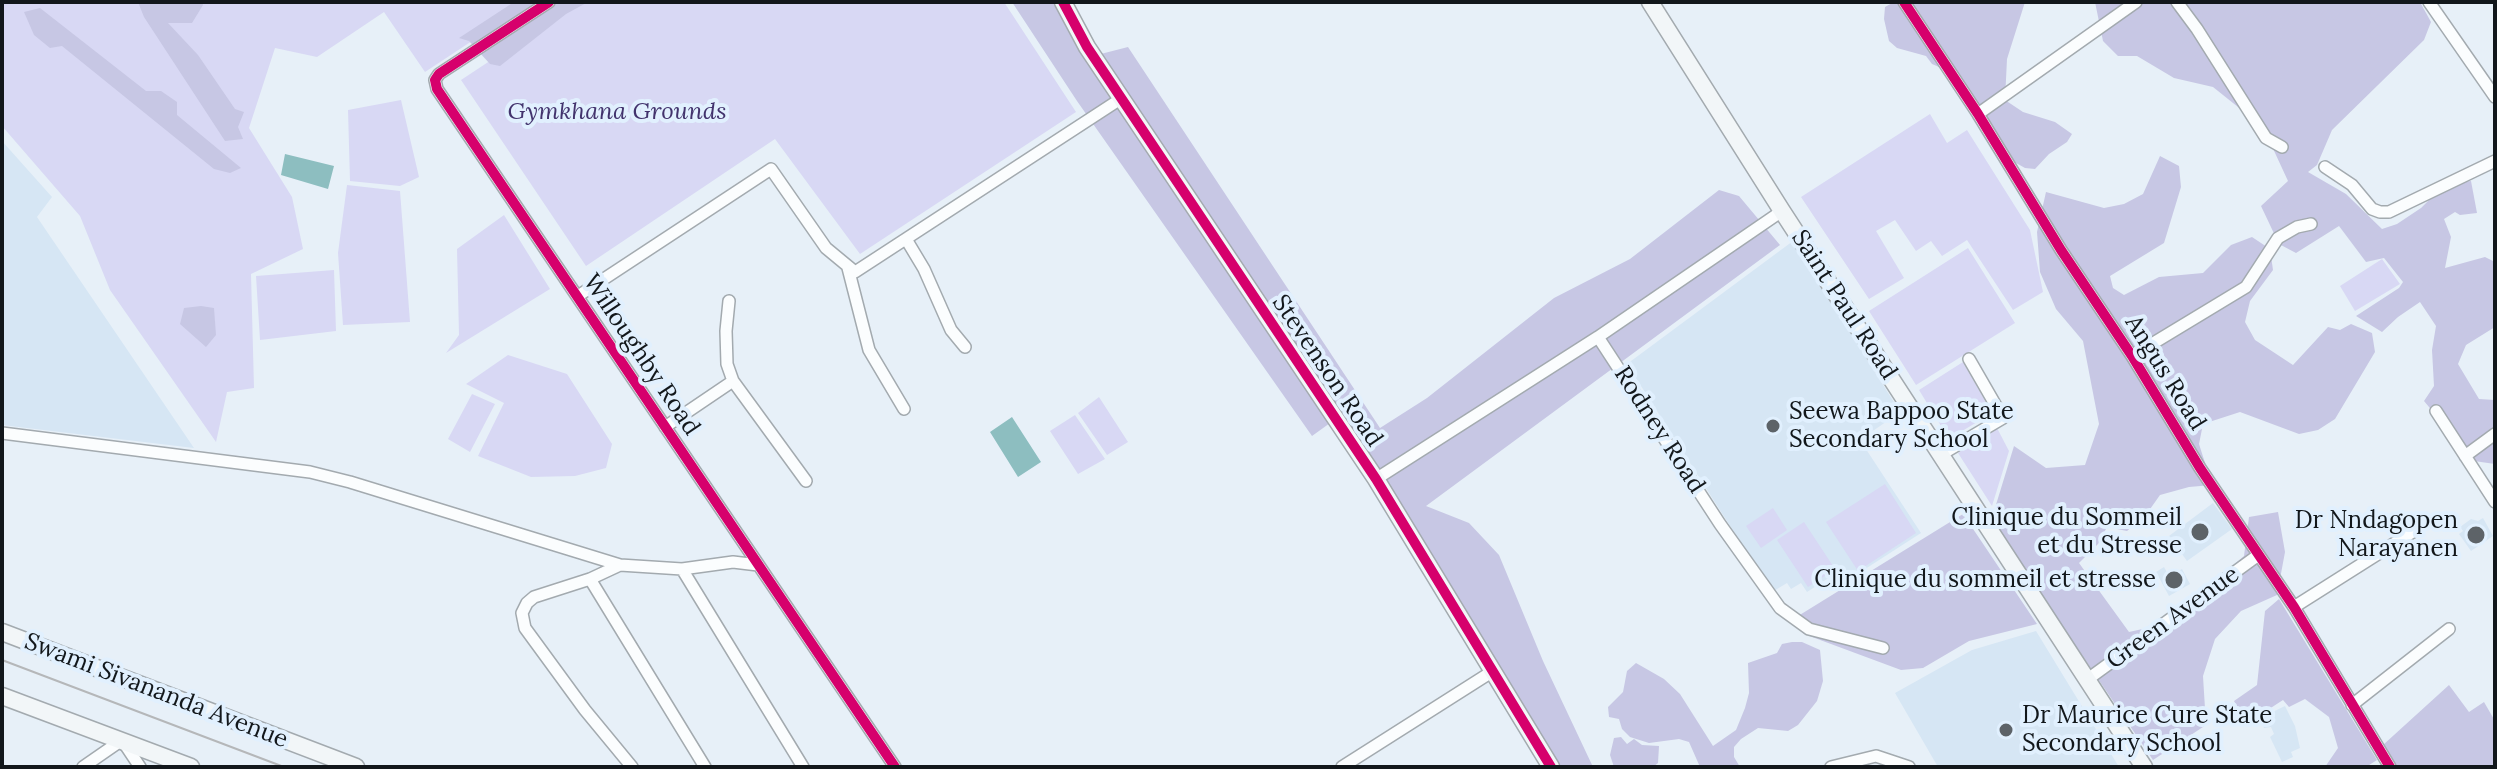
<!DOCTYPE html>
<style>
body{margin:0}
#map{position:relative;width:2497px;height:769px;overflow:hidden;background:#e7f0f8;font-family:Lora,serif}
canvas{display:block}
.frame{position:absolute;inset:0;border:4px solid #12171b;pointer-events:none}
</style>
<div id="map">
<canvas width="2497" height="769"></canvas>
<div class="frame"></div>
</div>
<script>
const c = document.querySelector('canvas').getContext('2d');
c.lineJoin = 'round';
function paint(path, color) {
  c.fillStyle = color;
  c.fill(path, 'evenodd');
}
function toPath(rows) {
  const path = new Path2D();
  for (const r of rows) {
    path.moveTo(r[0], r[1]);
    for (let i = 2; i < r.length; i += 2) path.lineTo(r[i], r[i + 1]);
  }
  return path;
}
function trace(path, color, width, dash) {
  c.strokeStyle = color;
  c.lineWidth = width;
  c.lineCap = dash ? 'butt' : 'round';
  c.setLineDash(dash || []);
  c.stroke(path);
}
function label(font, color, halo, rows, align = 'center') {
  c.font = font + ' Lora,serif';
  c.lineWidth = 8;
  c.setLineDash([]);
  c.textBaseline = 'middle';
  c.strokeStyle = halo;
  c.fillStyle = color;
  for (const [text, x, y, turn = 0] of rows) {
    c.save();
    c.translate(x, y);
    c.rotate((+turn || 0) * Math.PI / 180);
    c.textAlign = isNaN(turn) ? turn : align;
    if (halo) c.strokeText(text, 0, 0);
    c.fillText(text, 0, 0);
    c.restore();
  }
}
paint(toPath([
 [2,141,52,197,37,217,194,448,2,425],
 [1793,241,1900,412,1860,440,1921,533,1845,582,1838,572,1807,592,1801,583,1791,589,1787,583,1772,592,1627,364],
 [2213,503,2232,529,2187,561,2169,536],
 [2483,518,2493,536,2471,551,2459,534,2463,531,2460,527,2471,519,2478,521],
 [2164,567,2169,576,2182,569,2190,584,2169,596,2156,572],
 [2036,631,2119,767,1938,767,1895,693,1972,650],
 [2285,706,2295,726,2300,748,2291,752,2293,757,2282,762,2270,737,2274,734,2271,727,2264,728,2260,718]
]), '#d6e6f4');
paint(toPath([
 [2,2,531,2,425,72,384,12,317,57,275,48,249,128,292,197,303,249,251,274,254,388,227,392,216,442,110,290,80,216,2,126],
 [579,2,1004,2,1076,112,860,254,775,139,586,266,461,80],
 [401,100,419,177,400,186,350,181,348,110],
 [1930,114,1947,143,1967,130,2030,230,2043,292,2013,310,1967,240,1942,256,1931,241,1916,251,1895,220,1876,231,1904,278,1869,299,1801,197],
 [347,185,400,191,410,322,343,325,338,253],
 [504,215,550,289,446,353,459,335,457,249],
 [1968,248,2015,323,1916,385,1869,311],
 [2382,259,2400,284,2355,311,2340,286],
 [334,270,336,331,260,340,256,276],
 [508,355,567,374,612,444,606,468,575,476,531,477,478,456,504,403,466,384],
 [1963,362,1992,413,1949,439,1919,390],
 [472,394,495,404,470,452,448,439],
 [1099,397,1128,442,1107,455,1078,413],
 [1075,415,1105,459,1078,474,1050,431],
 [1997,428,2009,451,1992,506,1958,453],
 [1885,484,1916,533,1858,571,1826,522],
 [1773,508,1787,530,1761,548,1746,526],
 [1804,522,1835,569,1808,587,1777,540]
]), '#d8d8f4');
paint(toPath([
 [138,2,202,2,203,5,192,23,168,23,198,55,235,109,244,112,238,127,243,139,225,141,144,17],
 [514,2,588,2,566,14,500,66,490,64,469,41,459,38],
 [1012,2,1053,2,1089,57,1128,47,1380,428,1427,398,1554,298,1630,259,1719,190,1739,196,1780,245,1426,506,1469,523,1499,555,1543,661,1593,767,1553,767,1500,668,1408,517,1337,418,1312,436,1077,101],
 [1894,2,2025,2,2007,59,2005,100,2023,112,2055,122,2072,134,2067,142,2049,154,2035,169,2025,168,2016,163,1995,139,1953,73,1932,64,1926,56,1897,48,1889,41,1884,19,1885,7],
 [2095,2,2420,2,2431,22,2424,40,2332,130,2317,165,2308,172,2346,194,2382,229,2397,224,2421,208,2434,195,2453,183,2471,181,2477,213,2460,215,2455,212,2444,219,2451,237,2445,268,2485,257,2495,262,2495,327,2466,345,2458,364,2479,399,2495,400,2495,464,2474,461,2424,401,2434,386,2432,350,2436,326,2420,302,2398,317,2382,332,2356,316,2399,288,2403,282,2384,258,2366,262,2339,226,2296,253,2279,244,2261,206,2288,181,2263,127,2213,87,2174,78,2137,56,2118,56,2103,41],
 [40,8,146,91,161,91,177,102,177,115,241,168,230,173,214,169,62,46,50,48,34,35,24,12],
 [2160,156,2179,166,2181,187,2164,243,2110,276,2113,288,2124,295,2159,277,2203,273,2231,245,2252,237,2270,249,2273,270,2250,301,2245,322,2255,340,2293,365,2328,327,2340,330,2351,324,2372,333,2375,352,2335,419,2318,430,2299,434,2240,412,2203,424,2199,444,2212,485,2189,487,2160,495,2148,512,2127,531,2107,527,2098,544,2079,563,2129,632,2165,624,2244,556,2249,517,2278,512,2285,552,2277,595,2241,611,2215,639,2203,676,2206,725,2153,760,1991,521,2014,446,2046,468,2085,465,2099,424,2083,341,2056,309,2040,272,2037,232,2046,192,2104,208,2124,204,2143,194],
 [201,306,214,308,216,335,206,347,180,324,184,308],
 [1963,514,2037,624,1969,641,1923,668,1901,670,1804,634,1790,621],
 [2279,599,2377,760,2366,767,2325,767,2338,748,2329,717,2305,699,2289,707,2283,700,2246,724,2234,701,2257,685,2265,611],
 [1792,642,1802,642,1820,650,1823,681,1817,701,1798,725,1788,731,1758,728,1741,739,1734,747,1734,757,1740,767,1700,767,1689,742,1679,739,1649,743,1630,737,1622,729,1619,719,1609,717,1608,707,1623,692,1627,671,1636,663,1664,679,1680,694,1713,746,1736,730,1745,708,1749,693,1748,663,1777,653,1782,644],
 [2449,685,2469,712,2484,702,2495,721,2495,767,2396,767,2383,745],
 [1621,737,1627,744,1634,739,1642,745,1659,746,1658,763,1653,767,1614,767,1610,755,1614,738]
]), '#c7c7e4');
paint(toPath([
 [285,154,334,166,328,189,281,175],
 [1012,417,1041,462,1018,477,990,432]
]), '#8dbec0');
const street = toPath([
 [549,2,439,74,435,80,437,89,895,767],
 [1904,2,1978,114,2061,250,2132,356,2200,468,2294,607,2390,767],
 [2177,2,2197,29,2266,138,2282,147],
 [2429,2,2495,97],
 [1978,114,2136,2],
 [2325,167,2352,185,2372,209,2380,212,2389,212,2495,161],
 [906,239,924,269,951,330,965,347],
 [848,268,869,350,904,409],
 [578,296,771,169,826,248,855,272,1122,98],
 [729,301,726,331,727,364,733,381,806,481],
 [1598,337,1720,524,1780,608,1809,629,1883,648],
 [2132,356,2246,287,2278,238,2297,227,2311,224],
 [2436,411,2495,502],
 [665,427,733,381],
 [2,433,310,472,350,482,620,565,682,569,733,562,758,565],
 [1942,454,2003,418,1969,359],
 [2465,456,2495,434],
 [1376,479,1598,337,1782,211],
 [620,565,590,579,534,597,527,603,522,613,525,628,585,710,632,767],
 [682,569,803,767],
 [590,579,705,767],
 [2294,607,2414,531],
 [2088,679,2257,556],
 [2352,705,2449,629],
 [83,767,122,740,140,767],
 [1342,767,1493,671],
 [1831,767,1876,756,1909,767]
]);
const secondary = toPath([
 [1063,2,1087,47,1376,479,1551,767],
 [1650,2,1782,211,2144,767],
 [2,632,356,767],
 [2,696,191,767]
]);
trace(street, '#a3aaaf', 14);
trace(secondary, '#a3aaaf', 19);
trace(street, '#fbfdfe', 11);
trace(secondary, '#f2f6f8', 16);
trace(toPath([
 [2,660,284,767]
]), '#b5b7b9', 2);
trace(toPath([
 [549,2,439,74,435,80,437,89,895,767],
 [1063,2,1087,47,1376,479,1551,767],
 [1904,2,1978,114,2061,250,2132,356,2200,468,2294,607,2390,767]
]), '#d6006c', 10);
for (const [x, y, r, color] of [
 [1773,426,8,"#5d6368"],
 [2200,532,10,"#5d6368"],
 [2476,535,10,"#5d6368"],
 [2174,580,10,"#5d6368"],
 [2006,730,8,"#5d6368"]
]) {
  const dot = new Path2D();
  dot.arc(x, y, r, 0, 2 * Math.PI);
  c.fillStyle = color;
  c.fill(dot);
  trace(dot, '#e1f0fe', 3);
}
label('italic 24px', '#42336d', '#e1f0fe', [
 ["Gymkhana Grounds",617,112]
]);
label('24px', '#12171b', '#e1f0fe', [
 ["Saint Paul Road",1844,305,57],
 ["Willoughby Road",641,355,56],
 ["Stevenson Road",1327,371,56],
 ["Angus Road",2165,373,58],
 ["Rodney Road",1659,430,57],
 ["Green Avenue",2173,618,-36],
 ["Swami Sivananda Avenue",156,691,21]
]);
label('24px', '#12171b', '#e1f0fe', [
 ["Seewa Bappoo State",1789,412,"left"],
 ["Secondary School",1789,440,"left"],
 ["Clinique du Sommeil",2182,518],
 ["et du Stresse",2182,546],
 ["Dr Nndagopen",2458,521],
 ["Narayanen",2458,549],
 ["Clinique du sommeil et stresse",2156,580],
 ["Dr Maurice Cure State",2022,716,"left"],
 ["Secondary School",2022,744,"left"]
], 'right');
</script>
